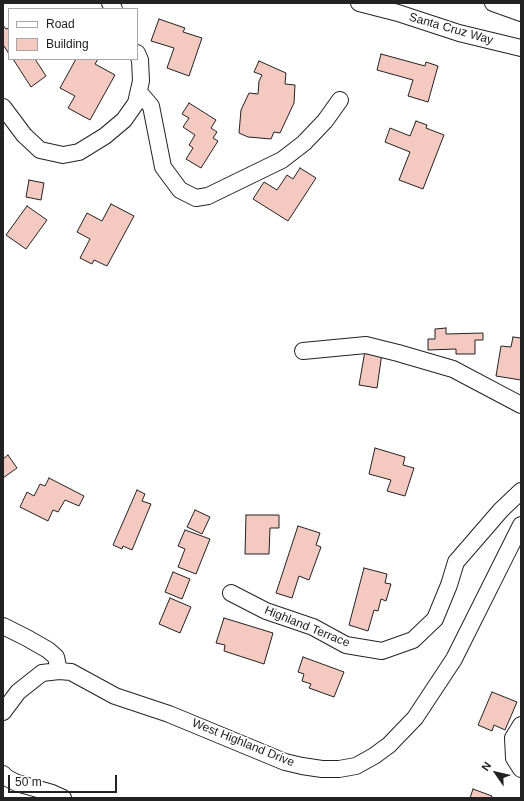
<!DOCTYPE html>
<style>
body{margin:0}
#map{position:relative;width:524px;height:801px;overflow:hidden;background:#fff;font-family:Arial,sans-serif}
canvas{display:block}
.frame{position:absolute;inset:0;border:4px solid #222;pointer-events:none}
.legend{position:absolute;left:8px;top:8px;width:130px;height:52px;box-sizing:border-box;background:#fff;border:1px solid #a7a7a7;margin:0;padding:5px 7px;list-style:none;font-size:12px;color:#222}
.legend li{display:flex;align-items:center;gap:8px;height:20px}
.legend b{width:20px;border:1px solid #a7a7a7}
.north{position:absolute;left:476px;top:753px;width:40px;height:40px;-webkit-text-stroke:3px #fff;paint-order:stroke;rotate:304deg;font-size:11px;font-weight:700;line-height:16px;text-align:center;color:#222}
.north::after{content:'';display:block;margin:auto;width:14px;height:18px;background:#222;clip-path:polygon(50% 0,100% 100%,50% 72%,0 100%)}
.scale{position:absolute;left:8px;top:775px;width:109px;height:18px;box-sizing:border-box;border:2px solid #222;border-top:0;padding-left:5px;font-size:12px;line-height:14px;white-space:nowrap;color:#222;-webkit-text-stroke:3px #fff;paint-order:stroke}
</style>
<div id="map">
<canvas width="524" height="801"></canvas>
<div class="frame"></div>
<ul class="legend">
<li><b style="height:5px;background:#fff"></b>Road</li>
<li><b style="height:11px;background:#f3c9c0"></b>Building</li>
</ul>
<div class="north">N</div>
<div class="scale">50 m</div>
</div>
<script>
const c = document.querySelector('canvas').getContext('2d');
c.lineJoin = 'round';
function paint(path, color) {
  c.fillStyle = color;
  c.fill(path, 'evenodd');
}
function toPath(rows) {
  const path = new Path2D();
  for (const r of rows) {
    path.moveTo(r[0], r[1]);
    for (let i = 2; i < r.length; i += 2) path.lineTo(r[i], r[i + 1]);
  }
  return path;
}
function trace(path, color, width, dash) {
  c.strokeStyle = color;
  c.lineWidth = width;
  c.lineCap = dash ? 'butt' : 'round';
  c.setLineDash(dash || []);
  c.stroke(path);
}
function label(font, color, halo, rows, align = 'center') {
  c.font = font + ' Arial,sans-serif';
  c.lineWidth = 3;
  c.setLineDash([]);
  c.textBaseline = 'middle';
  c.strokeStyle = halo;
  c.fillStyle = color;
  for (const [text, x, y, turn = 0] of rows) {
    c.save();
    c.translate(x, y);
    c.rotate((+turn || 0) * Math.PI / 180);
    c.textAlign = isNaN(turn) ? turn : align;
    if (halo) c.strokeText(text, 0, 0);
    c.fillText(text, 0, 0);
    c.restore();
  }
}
const building = toPath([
 [159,19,185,28,183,32,202,38,189,76,167,68,174,48,151,41,159,19],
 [3,25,6,29,9,28,9,54,4,46,3,47,3,25],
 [381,54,425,66,426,62,438,66,428,102,408,96,413,80,377,70,381,54],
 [13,59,35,59,46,76,31,87,13,59],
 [76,59,98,59,95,64,115,75,90,120,68,108,75,96,60,88,76,59],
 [259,61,286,73,285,84,295,85,294,103,280,133,274,132,271,139,248,137,239,133,241,110,249,93,258,94,259,81,262,75,254,72,259,61],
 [189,103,216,120,211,128,217,132,213,138,218,141,201,168,186,159,193,148,189,145,195,135,183,127,189,118,182,114,189,103],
 [416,121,427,125,426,128,444,135,423,189,399,180,410,152,385,142,390,128,410,136,416,121],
 [300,168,316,178,288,221,253,199,264,182,277,190,287,175,293,179,300,168],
 [29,180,44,183,41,200,26,197,29,180],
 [111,204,134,216,107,266,94,260,92,264,80,258,90,239,77,232,87,213,102,221,111,204],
 [27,206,47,220,26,249,6,235,27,206],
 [446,328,446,334,483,333,483,340,475,340,475,354,456,354,456,349,428,350,428,339,435,339,435,329,446,328],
 [513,337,521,338,521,380,496,376,501,346,511,347,513,337],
 [365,351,382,353,377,388,359,385,365,351],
 [375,448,405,457,403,465,414,468,405,496,387,491,391,480,369,474,375,448],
 [8,455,17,468,3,478,3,459,8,455],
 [49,478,84,496,79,506,65,500,58,512,53,510,48,521,20,507,27,492,34,496,40,484,45,486,49,478],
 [137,490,145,494,142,501,151,504,132,550,123,546,122,549,113,545,137,490],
 [195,510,210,517,202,534,187,527,195,510],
 [246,515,279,515,279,528,270,528,269,554,245,554,246,515],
 [298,526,320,533,316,545,321,547,309,580,299,576,292,598,276,593,298,526],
 [185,530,210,539,196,574,178,567,185,549,178,546,185,530],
 [364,568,387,574,385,583,391,584,386,601,381,599,378,611,374,610,368,631,349,625,364,568],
 [173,572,190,579,182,599,165,592,173,572],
 [170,598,191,607,180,633,159,624,170,598],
 [224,618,273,633,264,664,224,651,225,645,216,643,224,618],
 [303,657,344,672,334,697,309,688,311,684,302,681,304,674,298,672,303,657],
 [492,692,517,702,505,730,494,725,492,731,478,725,492,692],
 [473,789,492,796,491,798,470,798,473,789]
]);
paint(building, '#f3c9c0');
trace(building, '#222', 1);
const minor = toPath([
 [110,3,114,9],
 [359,3,398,13,459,33,521,48],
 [493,3,521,13],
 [139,92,151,106,163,167,180,190,196,198,208,196,282,160,304,143,325,121,340,100],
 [3,107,24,135,40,150,63,155,79,152,105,136,124,120,136,103,141,81,140,60,137,53],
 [303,351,366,345,398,353,453,369,521,405],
 [231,593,266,611,313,627,346,645,382,651,413,640,435,619,449,585,456,562,501,510,521,491],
 [3,626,27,638,48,650,56,657,59,671],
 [3,712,18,692,42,673,59,671,71,672,115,696,169,714,285,762,302,766,322,769,339,769,356,766,374,756,389,745,415,718,454,659,521,525],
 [521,725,513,738,514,758,521,769],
 [3,774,7,778,17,783,52,793,63,798]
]);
trace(minor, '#222', 18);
trace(minor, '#fff', 16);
label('12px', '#222', '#fff', [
 ["Santa Cruz Way",451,29,16],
 ["Highland Terrace",307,627,22],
 ["West Highland Drive",243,743,22]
]);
</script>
